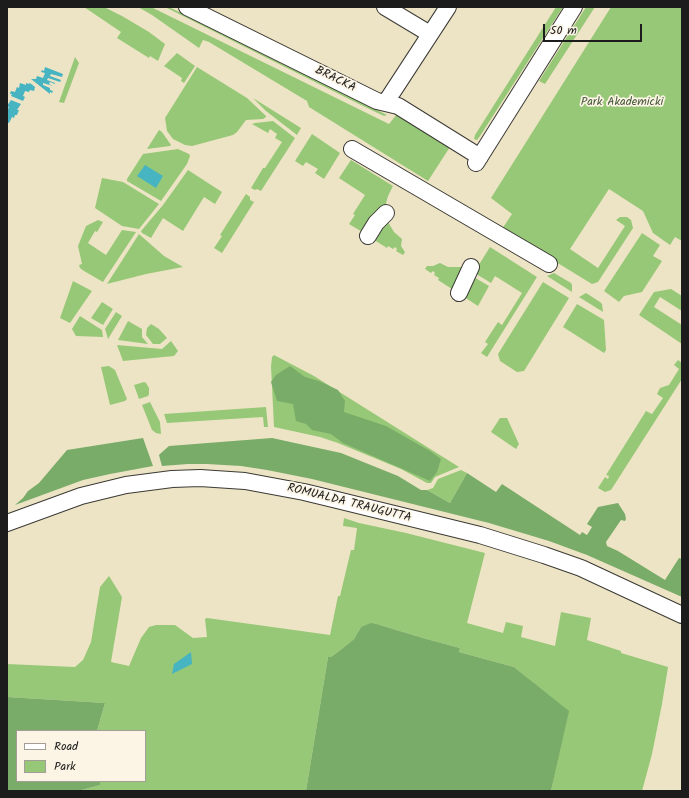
<!DOCTYPE html>
<style>
body{margin:0}
#map{position:relative;width:689px;height:798px;overflow:hidden;background:#ede4c5;font-family:Kalam,sans-serif}
canvas{display:block}
.frame{position:absolute;inset:0;border:8px solid #1c1c1c;pointer-events:none}
.legend{position:absolute;left:16px;top:730px;width:130px;height:52px;box-sizing:border-box;background:#fcf5e5;border:1px solid #a29e95;margin:0;padding:5px 7px;list-style:none;font-size:12px;color:#1c1c1c}
.legend li{display:flex;align-items:center;gap:8px;height:20px}
.legend b{width:20px;border:1px solid #a29e95}
.scale{position:absolute;left:543px;top:24px;width:99px;height:18px;box-sizing:border-box;border:2px solid #1c1c1c;border-top:0;padding-left:5px;font-size:12px;line-height:14px;white-space:nowrap;color:#1c1c1c;-webkit-text-stroke:3px #fcf5e5;paint-order:stroke}
</style>
<div id="map">
<canvas width="689" height="798"></canvas>
<div class="frame"></div>
<ul class="legend">
<li><b style="height:5px;background:#fff"></b>Road</li>
<li><b style="height:11px;background:#97c877"></b>Park</li>
</ul>
<div class="scale">50 m</div>
</div>
<script>
const c = document.querySelector('canvas').getContext('2d');
c.lineJoin = 'round';
function paint(path, color) {
  c.fillStyle = color;
  c.fill(path, 'evenodd');
}
function toPath(rows) {
  const path = new Path2D();
  for (const r of rows) {
    path.moveTo(r[0], r[1]);
    for (let i = 2; i < r.length; i += 2) path.lineTo(r[i], r[i + 1]);
  }
  return path;
}
function trace(path, color, width, dash) {
  c.strokeStyle = color;
  c.lineWidth = width;
  c.lineCap = dash ? 'butt' : 'round';
  c.setLineDash(dash || []);
  c.stroke(path);
}
function label(font, color, halo, rows, align = 'center') {
  c.font = font + ' Kalam,sans-serif';
  c.lineWidth = 3.5;
  c.setLineDash([]);
  c.textBaseline = 'middle';
  c.strokeStyle = halo;
  c.fillStyle = color;
  for (const [text, x, y, turn = 0] of rows) {
    c.save();
    c.translate(x, y);
    c.rotate((+turn || 0) * Math.PI / 180);
    c.textAlign = isNaN(turn) ? turn : align;
    if (halo) c.strokeText(text, 0, 0);
    c.fillText(text, 0, 0);
    c.restore();
  }
}
paint(toPath([
 [84,7,104,7,122,16,149,32,165,44,158,61,150,56,149,58,117,38,121,32],
 [138,7,151,7,389,124,397,114,450,147,428,181,309,107,307,101,209,42,203,40,199,48,152,15],
 [165,7,169,7,387,115,384,116,363,106],
 [556,7,563,7,480,136,477,140,474,139,475,135],
 [586,7,595,7,545,84,539,81],
 [611,7,682,7,682,241,675,237,670,245,653,233,643,211,609,189,570,249,598,268,625,226,616,220,620,217,627,217,631,220,633,228,598,282,592,284,502,229,512,214,491,198],
 [177,53,195,66,184,83,181,81,182,78,164,66],
 [75,57,79,63,64,103,59,102],
 [197,67,247,98,266,116,266,117,263,119,246,120,237,132,233,135,192,146,185,145,173,139,167,131,165,118],
 [253,98,301,128,297,135,266,111],
 [273,121,295,138,261,191,257,189,255,190,251,188,263,168,265,168,282,142,275,138,277,134,270,129,268,133,252,124,255,123],
 [159,130,162,132,171,145,170,146,147,149],
 [312,134,340,153,324,179,315,173,318,169,306,162,303,166,295,161],
 [178,149,189,154,190,156,187,164,161,201,127,181,127,179,143,154],
 [351,160,393,186,388,196,385,207,364,233,349,224,355,215,353,214,365,195,339,178],
 [188,170,222,192,215,204,204,197,183,231,163,218,151,238,142,233,141,231,163,205],
 [102,178,123,182,159,204,139,229,122,226,95,208],
 [246,194,250,197,250,200,254,202,222,253,214,248,222,236,220,235],
 [387,218,388,222,394,232,402,239,401,246,405,252,403,255,396,251,397,249,395,247,393,249,388,246,387,248,371,238],
 [98,220,103,222,97,232,95,231,88,243,106,255,122,230,136,232,103,282,84,271,80,268,79,265,82,264,78,246,86,226],
 [642,233,660,245,653,256,662,261,642,292,624,296,619,302,604,291],
 [139,234,164,256,183,267,146,274,107,284],
 [490,247,537,277,487,357,481,353,488,344,485,342,498,322,502,325,522,293,495,276,491,283,473,272,475,265,480,263],
 [440,263,448,267,466,267,455,291,438,280,439,278,434,275,435,273,433,271,431,273,425,269,427,266,433,266],
 [554,273,571,283,572,285,572,292,547,276],
 [472,276,489,286,478,306,461,295],
 [73,281,92,291,70,323,60,318],
 [543,282,569,298,524,371,517,372,500,361,498,354],
 [671,289,682,296,682,311,660,297,654,307,682,325,682,344,639,315,654,292],
 [586,293,600,302,602,304,603,312,579,297],
 [102,302,113,309,103,325,91,318],
 [577,304,604,320,606,350,604,353,563,327],
 [116,312,122,316,108,339,105,329],
 [80,316,102,330,103,337,76,336,72,329],
 [128,321,142,329,142,337,148,344,118,340],
 [151,324,159,329,167,338,160,344,153,344,146,335,147,328],
 [171,341,178,351,174,356,123,361,117,345,162,349],
 [274,355,314,376,459,467,435,477,431,483,427,483,401,469,338,443,320,437,274,427,271,366,272,357],
 [678,360,682,363,682,379,611,490,605,492,598,488,605,477,608,479,609,476,606,475,646,411,652,414,663,398,657,394,660,388,669,385,679,369,674,365],
 [109,366,115,370,127,399,125,401,110,405,101,367],
 [144,382,146,383,149,388,149,394,148,396,139,399,134,385],
 [150,402,160,422,161,434,156,433,152,430,142,405],
 [266,407,268,427,264,427,263,417,167,423,164,414],
 [500,418,507,418,519,444,516,449,491,432],
 [461,470,467,473,450,503,427,490,433,488,438,479],
 [344,518,359,523,406,533,485,553,467,623,503,633,506,622,523,626,521,637,555,646,561,612,591,618,587,640,621,651,621,653,668,667,662,704,652,754,642,791,551,791,568,711,514,667,459,652,460,648,423,638,380,625,361,627,354,639,343,648,331,657,328,657,306,791,78,791,100,785,100,781,145,781,145,731,97,731,105,703,7,697,7,664,75,667,83,660,91,642,100,587,109,576,122,597,111,662,129,666,141,638,149,627,156,625,175,625,193,638,207,637,205,619,207,618,330,635,338,596,340,596,351,550,354,550,357,528,343,526]
]), '#97c877');
paint(toPath([
 [290,366,305,377,319,381,338,390,345,401,344,412,386,426,430,451,441,459,437,472,430,481,343,443,331,434,312,430,306,424,296,421,293,404,277,401,271,382,276,375],
 [143,438,153,466,110,474,83,480,15,505,23,498,28,491,39,483,67,450],
 [272,438,341,453,398,476,421,490,427,490,450,503,467,473,496,492,502,484,580,535,582,532,587,535,592,527,587,524,598,507,618,503,625,514,626,519,625,521,621,520,606,542,607,546,618,551,665,580,679,558,682,559,682,597,587,555,549,541,489,523,312,479,267,470,241,466,207,464,188,464,162,466,160,459,159,455,161,453,169,446],
 [371,623,380,625,423,638,460,648,459,652,514,667,569,711,551,791,306,791,328,657,331,657,343,648,354,639,361,627],
 [7,697,105,703,97,731,17,731,17,781,100,781,100,785,78,791,7,791]
]), '#79ac68');
paint(toPath([
 [45,67,63,74,62,77,51,74,50,76,61,80,60,82,48,78,47,80,55,83,55,84,50,82,49,84,53,86,43,83,43,85,50,88,50,90,53,91,52,93,50,92,50,94,31,79,36,79,37,76,43,78,45,73,41,72,42,70,44,71],
 [20,83,26,85,26,83,29,84,30,83,35,87,34,91,30,90,29,92,25,91,23,96,25,97,23,101,11,96,12,94,10,94,11,91,15,92,17,87,19,88],
 [11,100,21,104,17,110,19,110,17,115,15,115,14,118,12,117,9,123,7,122,7,111,9,107,7,106],
 [145,165,163,176,156,188,137,176],
 [191,652,192,664,172,674,174,664]
]), '#46b4c1');
const street = toPath([
 [187,7,377,101,398,106,480,157],
 [385,7,430,34],
 [386,102,448,7],
 [352,149,549,264],
 [476,163,574,7],
 [368,236,376,223,386,213],
 [459,293,471,267],
 [7,523,81,496,126,485,172,479,200,478,245,481,304,492,337,500,480,535,544,555,581,568,682,615]
]);
trace(street, '#3b3a35', 18);
trace(street, '#fff', 16);
label('12px', '#1c1c1c', '#fcf5e5', [
 ["BRACKA",335,80,26],
 ["ROMUALDA TRAUGUTTA",349,504,14]
]);
label('12px', '#47583c', '#fcf5e5', [
 ["Park Akademicki",622,103]
]);
</script>
